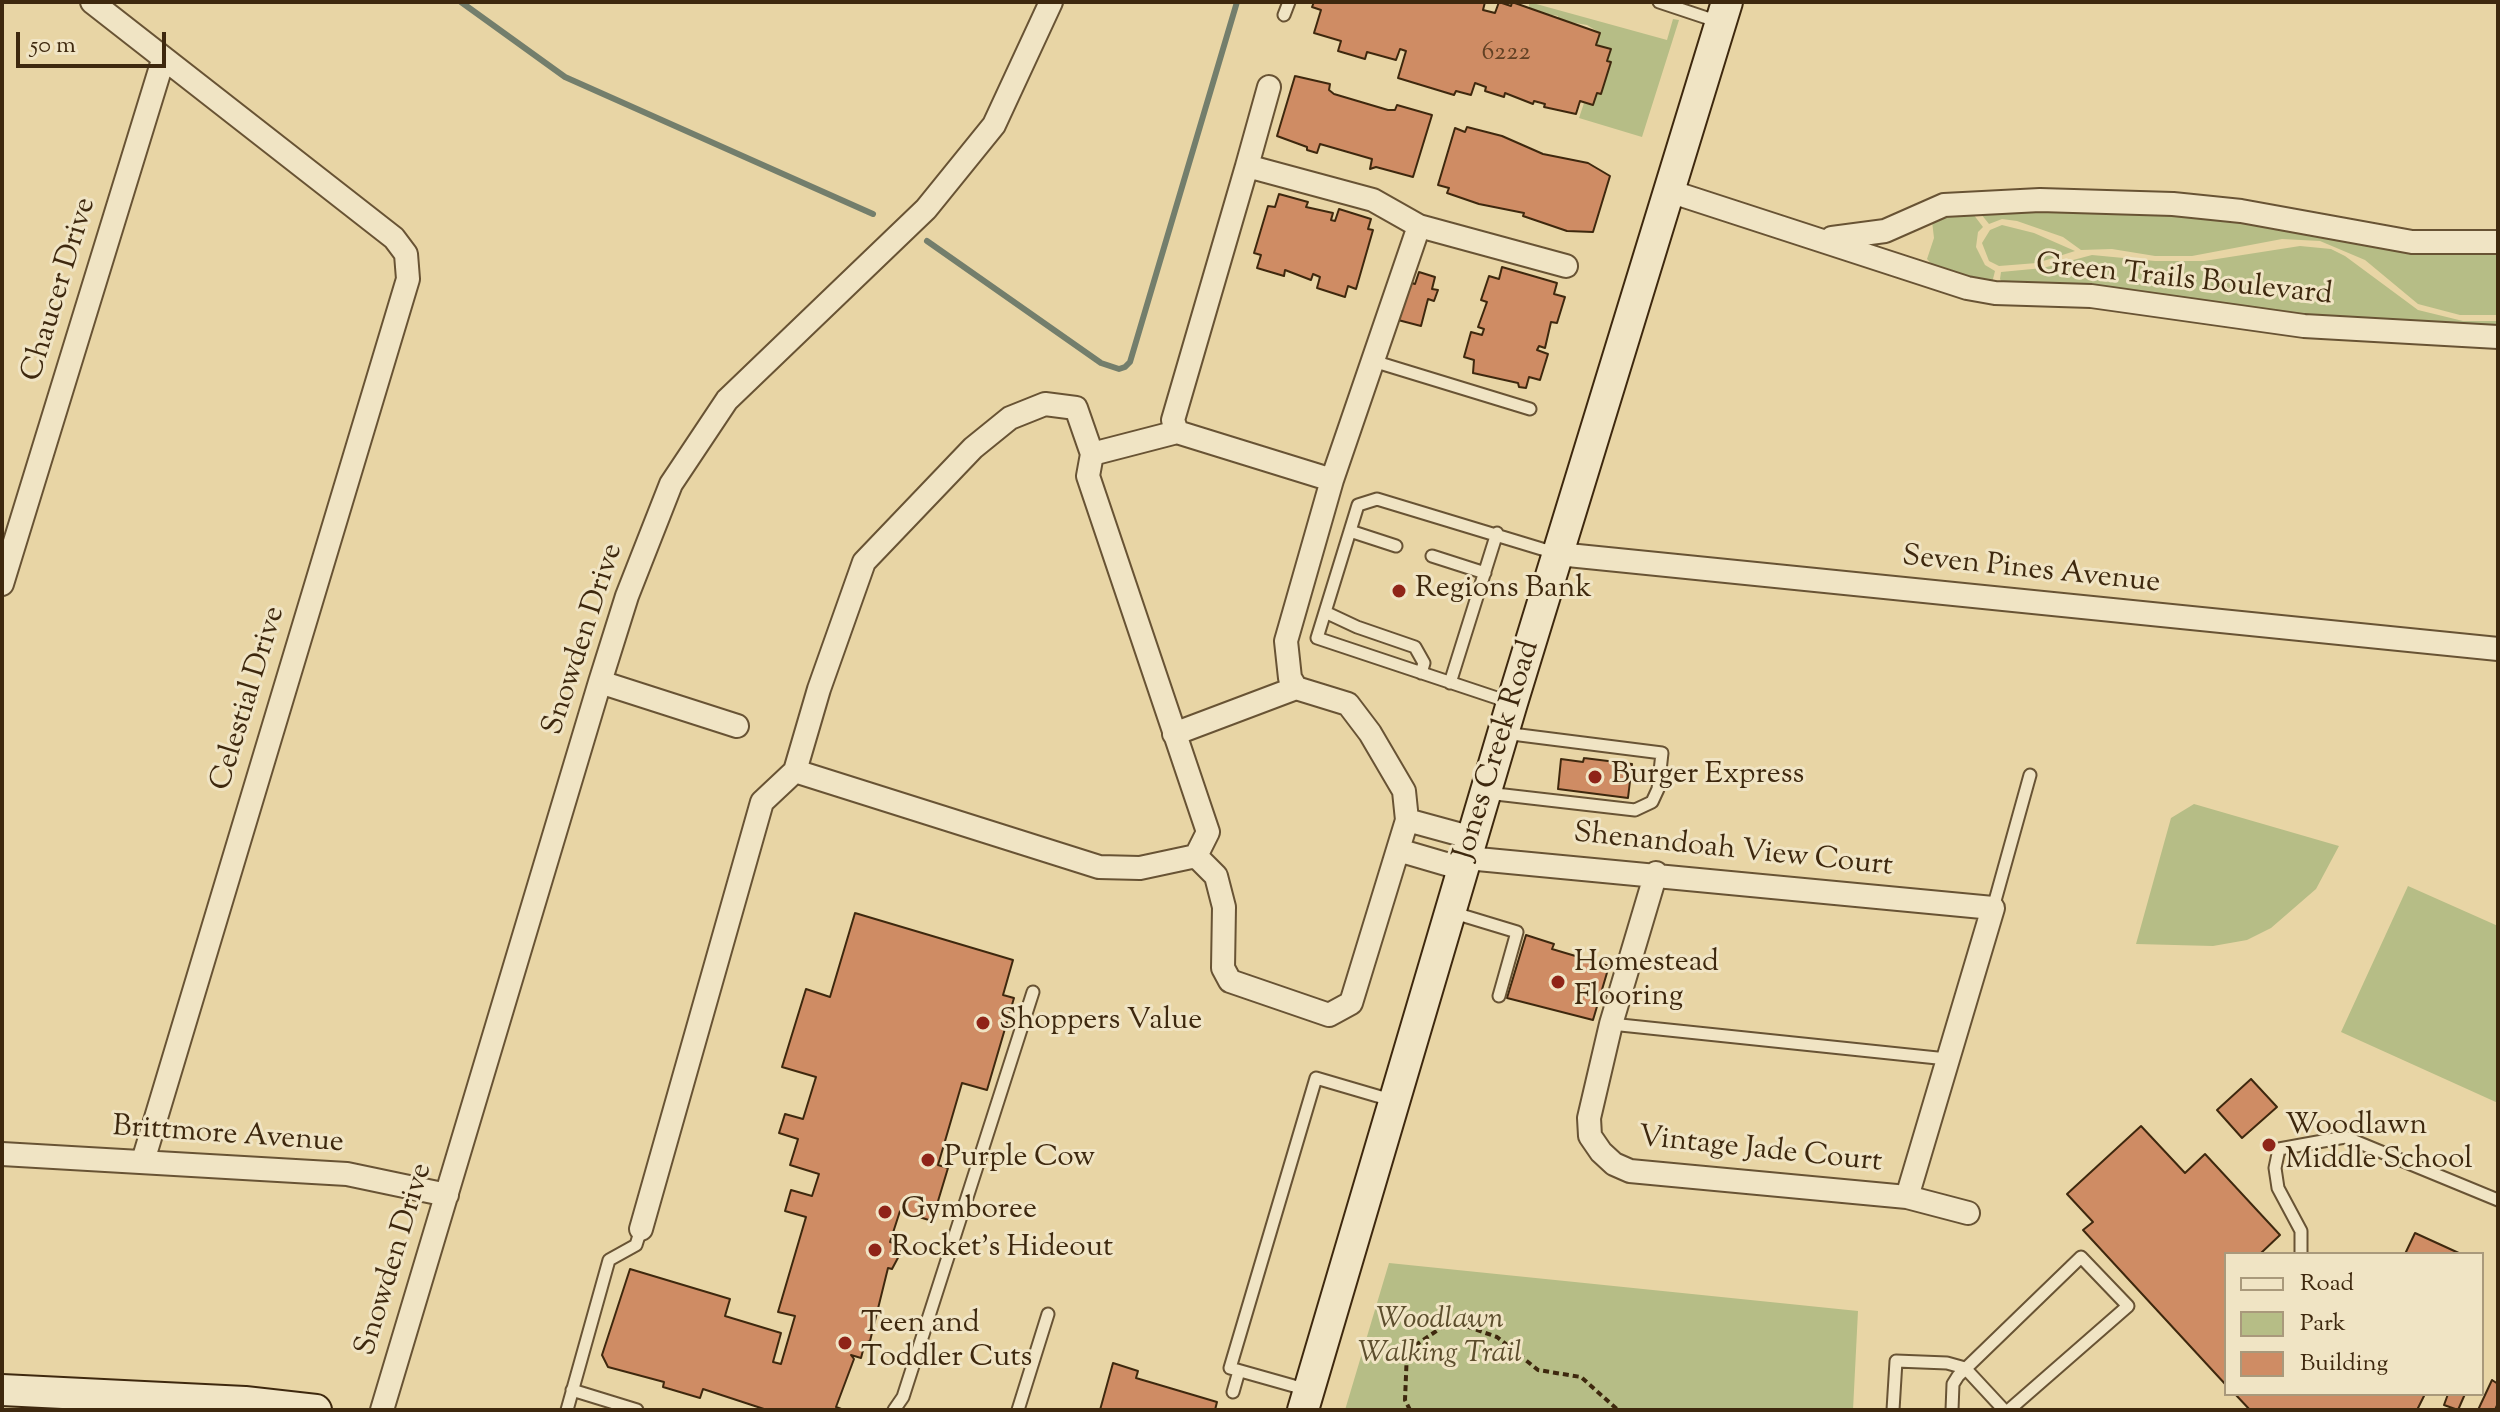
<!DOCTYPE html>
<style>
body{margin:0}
#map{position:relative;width:2500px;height:1412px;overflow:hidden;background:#e8d5a5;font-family:"Sorts Mill Goudy",serif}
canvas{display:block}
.frame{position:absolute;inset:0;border:4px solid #3e280e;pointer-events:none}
.legend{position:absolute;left:2224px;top:1252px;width:260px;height:144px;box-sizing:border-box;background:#f0e4c4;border:2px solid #a9997b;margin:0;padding:10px 14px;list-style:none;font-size:24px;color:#3e280e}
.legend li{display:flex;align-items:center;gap:16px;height:40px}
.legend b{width:40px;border:2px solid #a9997b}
.scale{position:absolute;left:16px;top:32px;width:150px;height:36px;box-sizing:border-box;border:4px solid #3e280e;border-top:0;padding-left:10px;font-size:24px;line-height:28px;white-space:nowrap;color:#3e280e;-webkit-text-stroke:6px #f0e4c4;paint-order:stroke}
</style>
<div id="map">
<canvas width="2500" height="1412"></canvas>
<div class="frame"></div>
<ul class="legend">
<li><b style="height:10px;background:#f0e4c4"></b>Road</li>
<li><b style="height:22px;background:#b6bd86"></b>Park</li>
<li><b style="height:22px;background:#cf8c64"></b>Building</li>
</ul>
<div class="scale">50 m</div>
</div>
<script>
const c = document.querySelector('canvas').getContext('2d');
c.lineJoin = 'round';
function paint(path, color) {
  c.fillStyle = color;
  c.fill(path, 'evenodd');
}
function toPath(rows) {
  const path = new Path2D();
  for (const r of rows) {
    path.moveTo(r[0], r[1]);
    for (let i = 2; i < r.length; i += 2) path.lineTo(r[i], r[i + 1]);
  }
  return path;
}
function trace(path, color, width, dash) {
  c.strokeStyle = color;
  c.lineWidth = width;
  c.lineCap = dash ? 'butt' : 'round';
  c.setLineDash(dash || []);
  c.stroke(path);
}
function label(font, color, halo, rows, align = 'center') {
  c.font = font + ' "Sorts Mill Goudy",serif';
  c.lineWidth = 6;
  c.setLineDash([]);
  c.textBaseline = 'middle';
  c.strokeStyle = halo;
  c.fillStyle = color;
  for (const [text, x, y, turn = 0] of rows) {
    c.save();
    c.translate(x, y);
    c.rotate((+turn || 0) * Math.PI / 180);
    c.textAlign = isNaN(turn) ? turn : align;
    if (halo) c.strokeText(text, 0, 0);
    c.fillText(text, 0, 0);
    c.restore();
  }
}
paint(toPath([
 [1529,2,1667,40,1673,19,1679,20,1642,137,1579,118,1584,103,1593,105,1597,93,1601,94,1611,63,1607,61,1610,49,1596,45,1600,33,1587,25,1558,20,1558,16,1529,11],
 [2021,208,2124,208,2498,250,2498,315,2460,315,2418,304,2365,260,2320,241,2282,239,2192,256,2155,256,2112,249,2081,250,2063,237,2017,221,2002,219,1989,224,1981,214],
 [1970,210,1983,227,1978,232,1976,247,1985,265,1995,271,1992,283,1935,268,1927,259,1934,238,1932,221,1939,214],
 [2002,225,2034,233,2075,251,2037,263,1999,266,1989,261,1982,243,1990,230],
 [2300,246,2331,249,2345,256,2418,310,2463,321,2498,321,2498,328,2384,324,2003,284,2000,279,2001,272,2043,268,2092,255,2155,261,2204,261],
 [2194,804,2339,846,2316,889,2271,928,2247,940,2213,946,2136,944,2171,818],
 [2408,886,2498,926,2498,1103,2341,1032],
 [1389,1263,1858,1311,1853,1410,1345,1410]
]), '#b6bd86');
trace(toPath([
 [461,2,565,77,873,214],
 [927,241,1101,363,1119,369,1125,367,1130,362,1237,2]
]), '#737e6c', 6);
const building = toPath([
 [1314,2,1485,2,1483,10,1495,13,1499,2,1511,6,1512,2,1600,33,1596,45,1611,49,1607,61,1611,62,1601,94,1597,93,1593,105,1580,101,1576,114,1544,107,1545,104,1534,101,1533,104,1505,93,1504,97,1485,91,1486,87,1475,83,1471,95,1456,91,1454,95,1398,78,1406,51,1400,49,1396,60,1367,52,1365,59,1338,51,1341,41,1314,33,1321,10,1312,7,1314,2],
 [1295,76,1330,84,1329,90,1334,94,1388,110,1395,110,1397,105,1432,115,1413,177,1376,167,1370,169,1372,159,1320,144,1317,153,1307,150,1307,147,1277,136,1295,76],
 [1467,127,1502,136,1543,154,1588,163,1610,176,1593,232,1567,231,1523,216,1524,213,1479,204,1447,193,1449,188,1438,185,1455,128,1465,132,1467,127],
 [1279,194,1308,202,1306,207,1333,213,1331,220,1335,221,1339,209,1371,219,1368,229,1373,230,1356,289,1348,286,1345,297,1317,288,1320,277,1313,274,1311,280,1285,270,1284,276,1257,268,1261,255,1254,253,1268,206,1275,207,1279,194],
 [1502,267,1557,283,1554,294,1565,297,1557,323,1551,322,1545,348,1539,346,1537,350,1548,354,1540,380,1529,377,1526,388,1519,387,1518,383,1473,373,1474,360,1464,357,1471,332,1482,335,1484,329,1478,327,1487,302,1481,300,1489,276,1499,279,1502,267],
 [1419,272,1435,277,1432,289,1438,290,1434,301,1428,299,1421,326,1398,320,1409,282,1415,284,1419,272],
 [1584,758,1632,764,1628,798,1558,789,1561,759,1583,762,1584,758],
 [855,913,1013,960,1003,995,1014,998,987,1090,962,1083,938,1165,948,1168,932,1221,900,1211,890,1242,900,1245,900,1254,892,1269,888,1268,870,1341,865,1343,861,1358,851,1355,854,1359,836,1407,844,1410,767,1410,703,1389,700,1398,663,1387,664,1382,608,1367,602,1355,630,1269,730,1299,725,1316,781,1333,773,1362,781,1364,795,1316,778,1312,806,1217,785,1211,791,1190,812,1196,819,1174,790,1165,798,1139,779,1133,785,1114,803,1119,816,1077,782,1067,806,989,830,997,855,913],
 [1526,935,1554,944,1552,949,1609,966,1593,1020,1507,998,1526,935],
 [2251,1079,2277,1107,2242,1138,2217,1110,2251,1079],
 [2141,1126,2185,1173,2205,1154,2280,1235,2260,1254,2226,1254,2226,1385,2083,1230,2093,1222,2067,1194,2141,1126],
 [2415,1233,2461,1254,2405,1254,2415,1233],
 [1113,1363,1138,1371,1136,1378,1217,1402,1215,1410,1100,1410,1113,1363],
 [2492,1380,2498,1384,2498,1403,2495,1410,2478,1410,2492,1380],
 [2235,1394,2425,1394,2417,1410,2250,1410,2235,1394],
 [2448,1394,2465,1394,2458,1410,2444,1405,2448,1394]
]);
paint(building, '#cf8c64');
trace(building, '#3e280e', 2);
const lane = toPath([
 [1659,2,1719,22],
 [1284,15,1289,2],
 [1373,361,1530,409],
 [1350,531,1396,546],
 [1432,556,1485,573],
 [1325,612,1357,627,1415,647,1424,663,1421,673],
 [1450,683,1497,533],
 [1512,703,1317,638,1358,505,1377,499,1555,553],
 [1487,793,1635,810,1652,802,1658,789,1662,753,1504,733],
 [1993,908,2030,775],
 [1451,912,1517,932,1499,996],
 [1611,1024,1947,1059],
 [2301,1254,2301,1231,2278,1188,2275,1168,2279,1149,2345,1137,2498,1200],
 [572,1390,637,1410],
 [1308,1390,1230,1368,1316,1078,1391,1100],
 [1233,1392,1239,1371],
 [567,1410,609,1260,636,1245,641,1229],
 [894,1410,903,1397,1033,992],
 [1018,1410,1048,1314],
 [1893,1410,1896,1361,1947,1363,1965,1368,2004,1410],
 [1952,1410,1953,1384,1958,1376,2081,1257,2128,1306,2009,1410]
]);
const street = toPath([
 [92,2,394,238,406,254,408,279,143,1161],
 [1247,166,1173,420,1177,432,1332,480],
 [1669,191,1967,288,1995,293,2091,296,2304,326,2498,337],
 [1419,226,1566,266],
 [1832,238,1885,231,1944,205,2040,200,2173,204,2241,211,2412,242,2498,242],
 [1558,554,2498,649],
 [2,584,163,60],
 [600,682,737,726],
 [1174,734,1296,688],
 [795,771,1099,867,1140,868,1196,856,1208,832,1088,476,1092,454],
 [1407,820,1473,838],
 [1398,850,1463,869],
 [1196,856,1216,876,1224,907,1223,968,1230,981,1329,1015,1351,1003,1407,820,1404,791,1370,733,1348,704,1296,688,1290,678,1286,641,1332,480,1419,226,1373,200,1247,166,1269,87],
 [1467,858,1993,908,1907,1197],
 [1656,873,1611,1024,1589,1118,1590,1136,1601,1152,1614,1164,1630,1171,1907,1197,1968,1213],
 [2,1154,347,1174,447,1195],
 [641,1229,762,802,795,771,819,689,864,562,973,448,1010,418,1045,404,1076,408,1092,454,1177,432],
 [382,1410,600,682,627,596,671,484,727,400,926,209,994,125,1051,2]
]);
const secondary = toPath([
 [2,1390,245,1402,316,1410],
 [1303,1410,1512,703,1727,2]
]);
trace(lane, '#685334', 15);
trace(street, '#685334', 26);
trace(secondary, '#3e280e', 34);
trace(toPath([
 [1410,1410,1405,1400,1407,1351,1451,1321,1497,1337,1538,1370,1581,1377,1618,1410]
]), '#3e280e', 4, [6, 4]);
trace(lane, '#f0e4c4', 11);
trace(street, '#f0e4c4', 22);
trace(secondary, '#f0e4c4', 30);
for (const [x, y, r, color] of [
 [1399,591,8,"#8f2418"],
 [1595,777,8,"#8f2418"],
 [1558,982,8,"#8f2418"],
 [983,1023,8,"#8f2418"],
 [2269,1145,8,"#8f2418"],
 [928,1160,8,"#8f2418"],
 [885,1212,8,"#8f2418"],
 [875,1250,8,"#8f2418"],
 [845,1343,8,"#8f2418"]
]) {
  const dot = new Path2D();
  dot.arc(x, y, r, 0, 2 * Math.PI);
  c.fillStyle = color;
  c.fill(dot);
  trace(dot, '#f0e4c4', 3);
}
label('26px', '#624124', null, [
 ["6222",1506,55]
]);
label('30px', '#3e280e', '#f0e4c4', [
 ["Green Trails Boulevard",2184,282,6],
 ["Chaucer Drive",61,290,-73],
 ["Seven Pines Avenue",2031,572,6],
 ["Snowden Drive",585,640,-72],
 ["Celestial Drive",250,699,-73],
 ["Jones Creek Road",1499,751,-73],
 ["Shenandoah View Court",1733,852,6],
 ["Brittmore Avenue",228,1137,4],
 ["Vintage Jade Court",1760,1152,6],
 ["Snowden Drive",396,1260,-73]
]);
label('30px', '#3e280e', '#f0e4c4', [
 ["Regions Bank",1415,591],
 ["Burger Express",1611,777],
 ["Homestead",1574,965],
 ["Flooring",1574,999],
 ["Shoppers Value",999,1023],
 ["Woodlawn",2285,1128],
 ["Middle School",2285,1162],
 ["Purple Cow",944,1160],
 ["Gymboree",901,1212],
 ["Rocket's Hideout",891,1250],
 ["Teen and",861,1326],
 ["Toddler Cuts",861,1360]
], 'left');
label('italic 30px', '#5c4d2c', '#f0e4c4', [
 ["Woodlawn",1440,1322],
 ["Walking Trail",1440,1356]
]);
</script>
